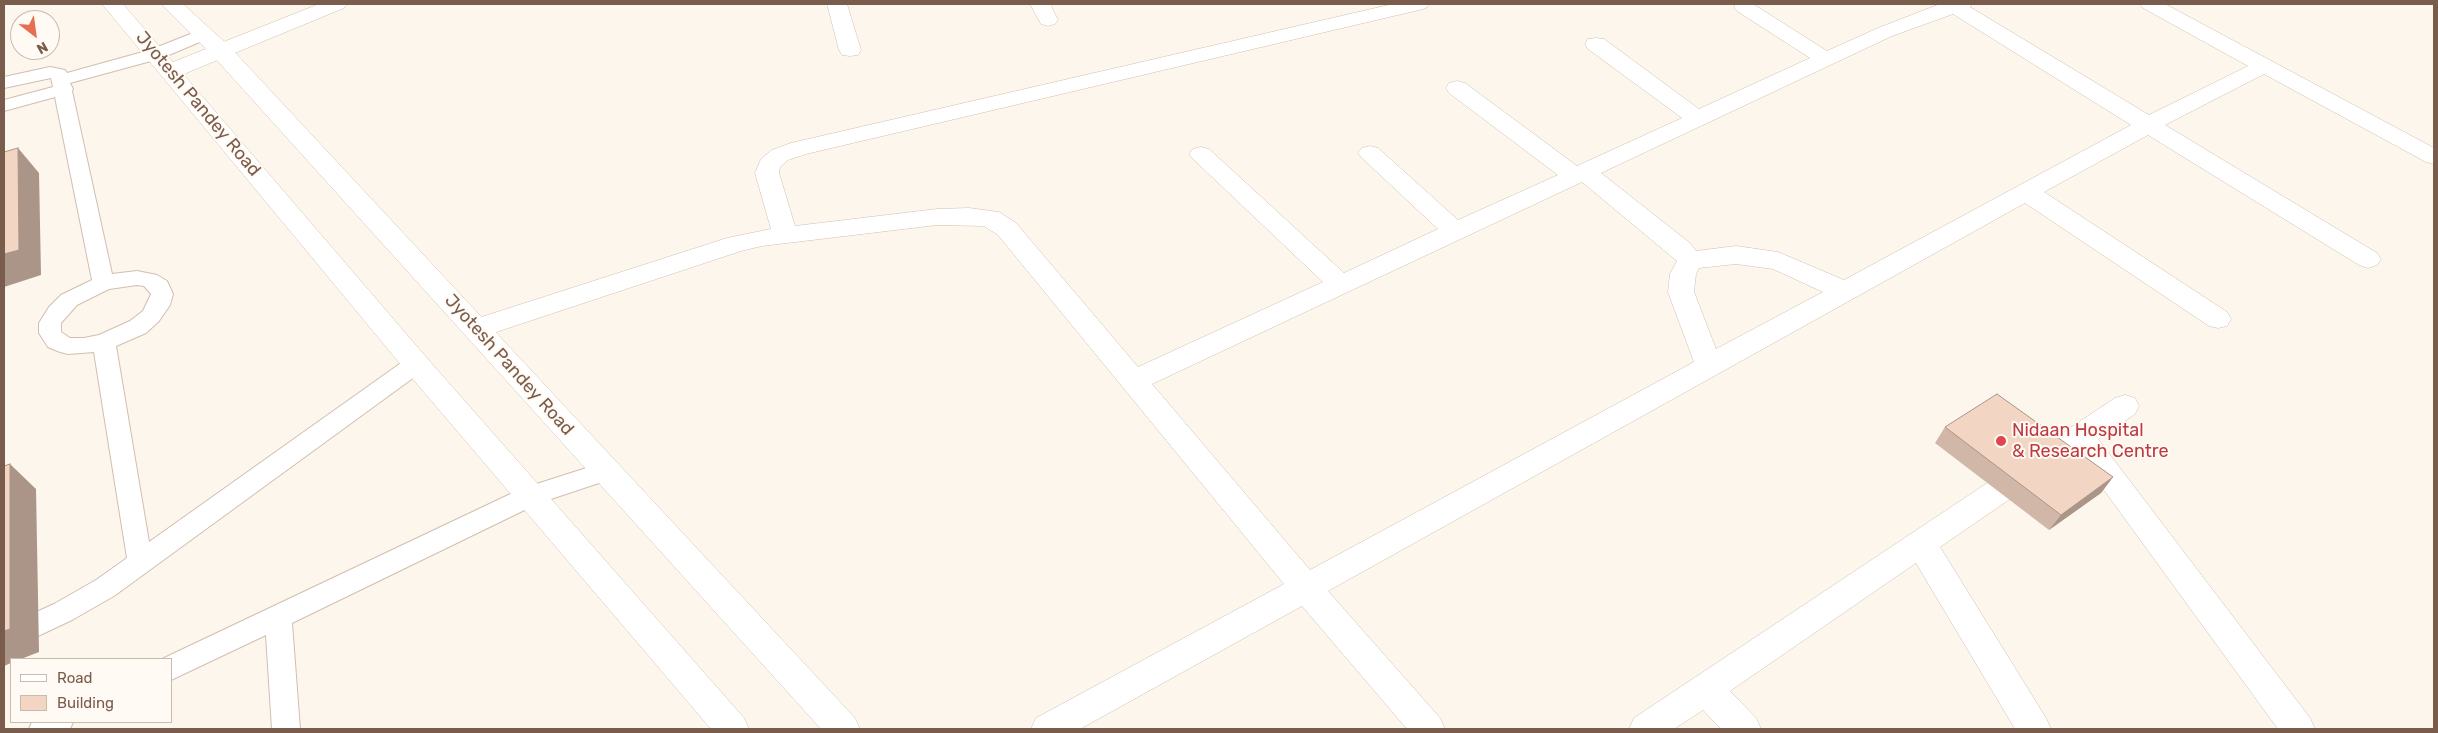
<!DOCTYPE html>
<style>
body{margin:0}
#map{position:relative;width:2438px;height:733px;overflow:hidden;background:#fdf6ec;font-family:Rubik,sans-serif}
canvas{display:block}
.frame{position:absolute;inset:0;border:5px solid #7a5c4d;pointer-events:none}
.legend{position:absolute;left:10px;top:658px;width:162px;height:65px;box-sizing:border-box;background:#fffaf3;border:1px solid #cabbb1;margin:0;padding:6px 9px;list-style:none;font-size:15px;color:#7a5c4d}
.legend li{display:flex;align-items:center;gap:10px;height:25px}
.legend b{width:25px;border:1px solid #cabbb1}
.north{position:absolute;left:10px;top:10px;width:50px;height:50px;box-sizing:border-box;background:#fffaf3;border:1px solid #cabbb1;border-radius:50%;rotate:150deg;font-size:14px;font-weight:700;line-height:20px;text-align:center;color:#7a5c4d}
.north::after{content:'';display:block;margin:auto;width:18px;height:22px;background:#e76f51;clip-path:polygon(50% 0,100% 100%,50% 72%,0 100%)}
</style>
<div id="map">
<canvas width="2438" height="733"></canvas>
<div class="frame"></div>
<ul class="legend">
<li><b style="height:6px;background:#fff"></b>Road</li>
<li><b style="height:14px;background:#f3d5c3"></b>Building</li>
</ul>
<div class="north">N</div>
</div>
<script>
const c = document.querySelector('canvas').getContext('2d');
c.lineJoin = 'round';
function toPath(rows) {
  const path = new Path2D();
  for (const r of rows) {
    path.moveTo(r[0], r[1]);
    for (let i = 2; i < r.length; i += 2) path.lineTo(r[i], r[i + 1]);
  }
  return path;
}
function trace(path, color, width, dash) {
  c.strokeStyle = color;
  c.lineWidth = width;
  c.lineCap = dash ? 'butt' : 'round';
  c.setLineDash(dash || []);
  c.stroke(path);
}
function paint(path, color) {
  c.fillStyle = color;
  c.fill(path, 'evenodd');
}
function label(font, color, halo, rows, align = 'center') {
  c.font = font + ' Rubik,sans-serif';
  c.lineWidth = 4;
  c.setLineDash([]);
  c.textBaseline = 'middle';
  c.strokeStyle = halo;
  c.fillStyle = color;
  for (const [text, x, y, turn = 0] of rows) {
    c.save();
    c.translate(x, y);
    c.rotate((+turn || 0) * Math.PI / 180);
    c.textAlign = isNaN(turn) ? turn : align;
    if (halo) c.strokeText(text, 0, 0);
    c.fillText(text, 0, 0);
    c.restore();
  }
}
const lane = toPath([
 [203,29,209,30,212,34,209,38,162,58,70,83,73,89,72,91,112,274,137,271,157,275,167,281,173,294,170,305,159,321,146,333,116,346,149,542,408,358,416,356,424,358,427,364,424,370,114,596,72,620,4,652,4,627,54,604,96,580,127,558,94,352,68,354,60,352,48,347,39,333,39,323,49,307,61,295,92,280,55,97,4,111,4,100,53,87,51,78,4,88,4,77,50,67,65,70,67,73,150,50,203,29],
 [137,285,144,286,151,294,143,311,130,321,99,335,84,338,70,338,61,332,61,323,77,305,109,289,137,285],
 [605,462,614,464,617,471,614,478,539,503,292,623,300,729,272,729,266,635,171,680,171,659,162,659,521,489,605,462],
 [32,722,73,722,70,729,29,729,32,722]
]);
const street = toPath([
 [319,4,347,4,344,8,179,76,171,78,163,76,160,71,163,66,319,4],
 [827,4,847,4,861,50,858,55,850,56,842,55,839,50,827,4],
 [1030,4,1050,4,1058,20,1055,24,1048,26,1041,24,1030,4],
 [1393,4,1429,4,1426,8,1419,10,806,154,788,160,780,167,779,173,795,226,937,209,969,208,999,212,1016,223,1138,367,1323,282,1193,159,1189,154,1193,149,1201,147,1209,149,1344,273,1438,229,1362,158,1358,153,1362,148,1370,146,1378,148,1458,220,1558,175,1449,93,1446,88,1449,83,1457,81,1465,83,1577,166,1682,118,1588,49,1585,44,1588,39,1596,38,1604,39,1699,109,1810,58,1737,11,1734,7,1736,4,1753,4,1827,51,1878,28,1940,4,1972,4,1970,7,2149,115,2248,66,2143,8,2140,4,2165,4,2434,148,2434,164,2426,162,2264,74,2165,125,2377,253,2381,259,2377,265,2368,268,2359,265,2148,135,2044,192,2227,312,2231,319,2227,326,2218,328,2209,326,2025,203,1328,591,1440,718,1445,729,1407,729,1302,606,1080,729,1031,729,1036,718,1284,584,998,235,984,226,937,225,762,246,741,251,475,339,466,336,462,329,466,322,727,238,771,229,755,173,761,159,772,150,791,143,1393,4],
 [1953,14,2131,125,1844,280,1778,252,1736,246,1696,251,1690,243,1601,173,1892,36,1953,14],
 [1582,182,1677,261,1670,274,1668,292,1694,362,1310,570,1152,384,1582,182],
 [1736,264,1773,269,1823,292,1716,349,1694,292,1696,274,1699,268,1736,264],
 [2125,395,2135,398,2139,406,2135,414,2098,439,2310,718,2315,729,2278,729,2077,453,1940,547,2046,718,2051,729,2015,729,1916,563,1730,691,1756,718,1761,729,1721,729,1703,710,1674,729,1629,729,1634,718,2115,398,2125,395]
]);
const secondary = toPath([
 [102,4,123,4,426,357,744,718,749,729,711,729,406,371,102,4],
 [161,4,183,4,229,46,855,718,860,729,821,729,213,56,161,4]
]);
trace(lane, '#d1beb0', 2);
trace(street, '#d1beb0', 1);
trace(secondary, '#d6c0b0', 1);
paint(lane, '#fff');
paint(street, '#fff');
paint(secondary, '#fff');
paint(toPath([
 [1945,427,2113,477,2101,493,2049,530,1935,443]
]), '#d1b7a8');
paint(toPath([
 [18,148,39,173,41,275,4,287,4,254],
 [10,464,36,489,39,652,21,659,11,659,11,663,4,666,4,631],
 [2113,477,2101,493,2049,530,2061,515]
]), '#aa9588');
const building = toPath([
 [18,148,19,250,4,254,4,152,18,148],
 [1997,394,2113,477,2061,515,1945,427,1997,394],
 [10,464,10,629,4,631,4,466,10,464]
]);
paint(building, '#f3d5c3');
trace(building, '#aa9588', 1);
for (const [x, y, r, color] of [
 [2001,441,6,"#e0444e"]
]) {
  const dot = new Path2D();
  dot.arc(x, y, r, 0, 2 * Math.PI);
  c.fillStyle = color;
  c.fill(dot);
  trace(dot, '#fffaf3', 2);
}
label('18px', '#7a5c4d', '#fffaf3', [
 ["Jyotesh Pandey Road",198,104,50],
 ["Jyotesh Pandey Road",509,365,48]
]);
label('18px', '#be3a42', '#fffaf3', [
 ["Nidaan Hospital",2012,431],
 ["& Research Centre",2012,452]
], 'left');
</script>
